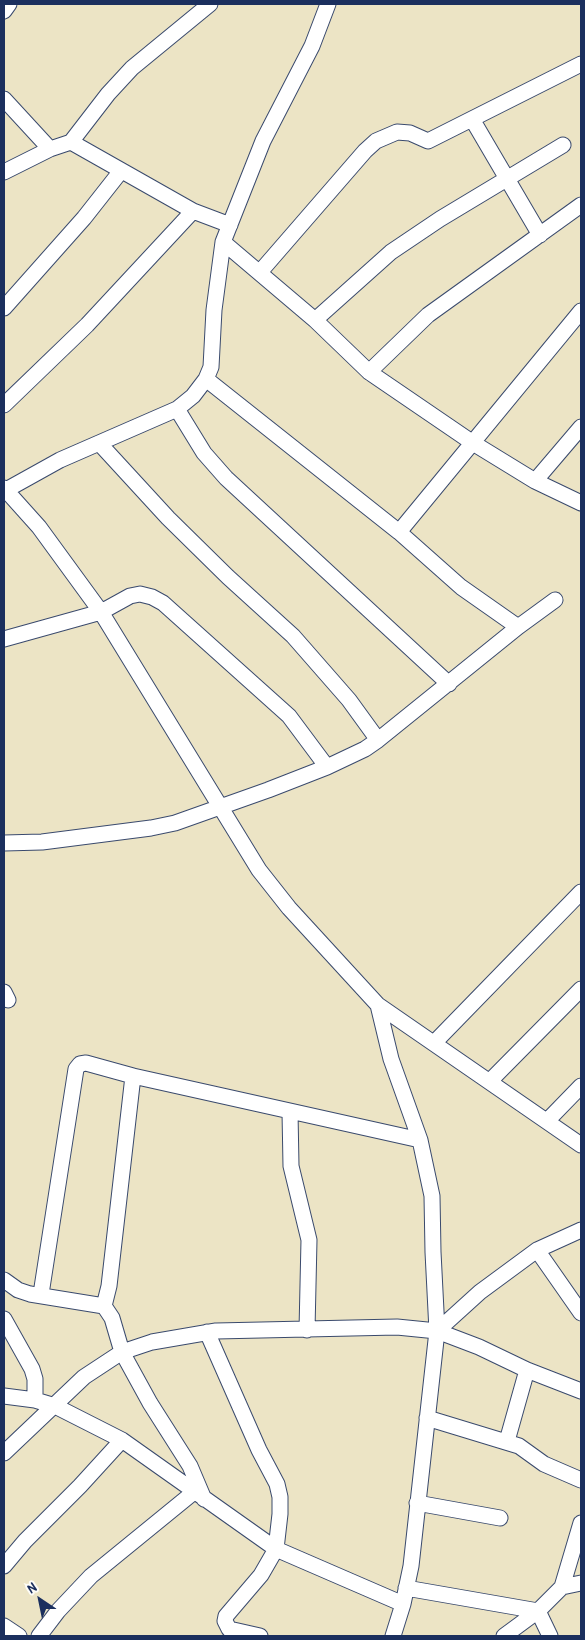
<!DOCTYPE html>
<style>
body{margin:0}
#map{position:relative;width:585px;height:1640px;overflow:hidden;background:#ece4c5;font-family:"Patrick Hand",sans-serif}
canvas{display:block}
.frame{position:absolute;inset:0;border:5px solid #1b2f5e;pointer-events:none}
.north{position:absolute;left:15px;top:1575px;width:50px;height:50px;-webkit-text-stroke:4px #fdfcf7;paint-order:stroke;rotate:326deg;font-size:14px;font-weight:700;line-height:20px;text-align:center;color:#1b2f5e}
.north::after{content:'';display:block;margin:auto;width:18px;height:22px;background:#1b2f5e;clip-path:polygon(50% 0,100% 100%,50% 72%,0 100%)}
</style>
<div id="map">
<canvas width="585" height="1640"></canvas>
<div class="frame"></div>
<div class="north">N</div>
</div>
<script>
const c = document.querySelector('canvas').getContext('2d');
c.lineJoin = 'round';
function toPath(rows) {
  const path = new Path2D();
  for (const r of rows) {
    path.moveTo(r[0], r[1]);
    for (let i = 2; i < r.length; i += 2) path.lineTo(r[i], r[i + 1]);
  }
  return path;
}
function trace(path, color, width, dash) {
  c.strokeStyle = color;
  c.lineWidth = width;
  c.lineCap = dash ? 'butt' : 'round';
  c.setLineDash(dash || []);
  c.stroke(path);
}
const minor = toPath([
 [4,11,9,4],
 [4,99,50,149],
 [472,119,540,235],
 [71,142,108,94,132,68,210,4],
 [4,172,50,149,71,142,193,211,230,225],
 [223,242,315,320,369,372,473,443,535,481,581,503],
 [260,272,365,151,376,141,397,132,410,133,428,141,434,138,581,64],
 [4,308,84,218,121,171],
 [315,320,391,252,440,219,563,145],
 [369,372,428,315,581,205],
 [206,379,399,532,461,587,518,627],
 [4,405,87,325,193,211],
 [177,409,204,453,226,478,449,684],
 [100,444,168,518,228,577,293,636,349,700,378,740],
 [535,481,581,427],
 [4,488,39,527,101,612,259,870,289,908,378,1005,391,1059,420,1140,432,1196,433,1252,437,1331,411,1566,403,1604,393,1636],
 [6,490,60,460,177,409,193,396,206,379,211,367,214,310,223,242,263,141,312,46,328,4],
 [399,532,581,311],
 [4,639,101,612,130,596,140,594,152,597,163,603,289,716,327,767],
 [4,843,42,842,151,828,175,823,268,790,327,767,365,749,378,740,518,627,555,600],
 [4,992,8,1000],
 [378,1005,581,1145],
 [434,1043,581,892],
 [490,1081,581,989],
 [290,1112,291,1166,309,1240,307,1330],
 [547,1121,581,1086],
 [537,1250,581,1313],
 [4,1280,18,1290,30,1294,104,1306],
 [41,1294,76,1069,80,1064,86,1063,133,1076],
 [4,1319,32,1369,35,1379,35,1400],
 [437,1331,480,1292,537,1250,581,1230],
 [207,1332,259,1450,277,1484,280,1497,280,1514,276,1549,261,1575,226,1616,225,1621,229,1629,260,1636],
 [4,1396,35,1400,55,1406,122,1440,276,1549,403,1604],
 [427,1418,519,1446,544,1464,581,1480],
 [507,1441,527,1370],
 [4,1453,84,1377,122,1352,152,1342,216,1331,397,1327,437,1331,479,1347,527,1370,581,1391],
 [204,1499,190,1466,150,1403,122,1352,112,1318,104,1306,109,1286,133,1076,420,1140],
 [417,1503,500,1518],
 [4,1566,25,1541,80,1486,122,1440],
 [562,1587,581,1583],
 [406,1588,538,1611,550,1636],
 [4,1626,19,1636],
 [39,1636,58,1611,91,1576,194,1492],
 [504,1636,538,1611,562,1587,581,1523]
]);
trace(minor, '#3a4a6d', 17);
trace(minor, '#fff', 15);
</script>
